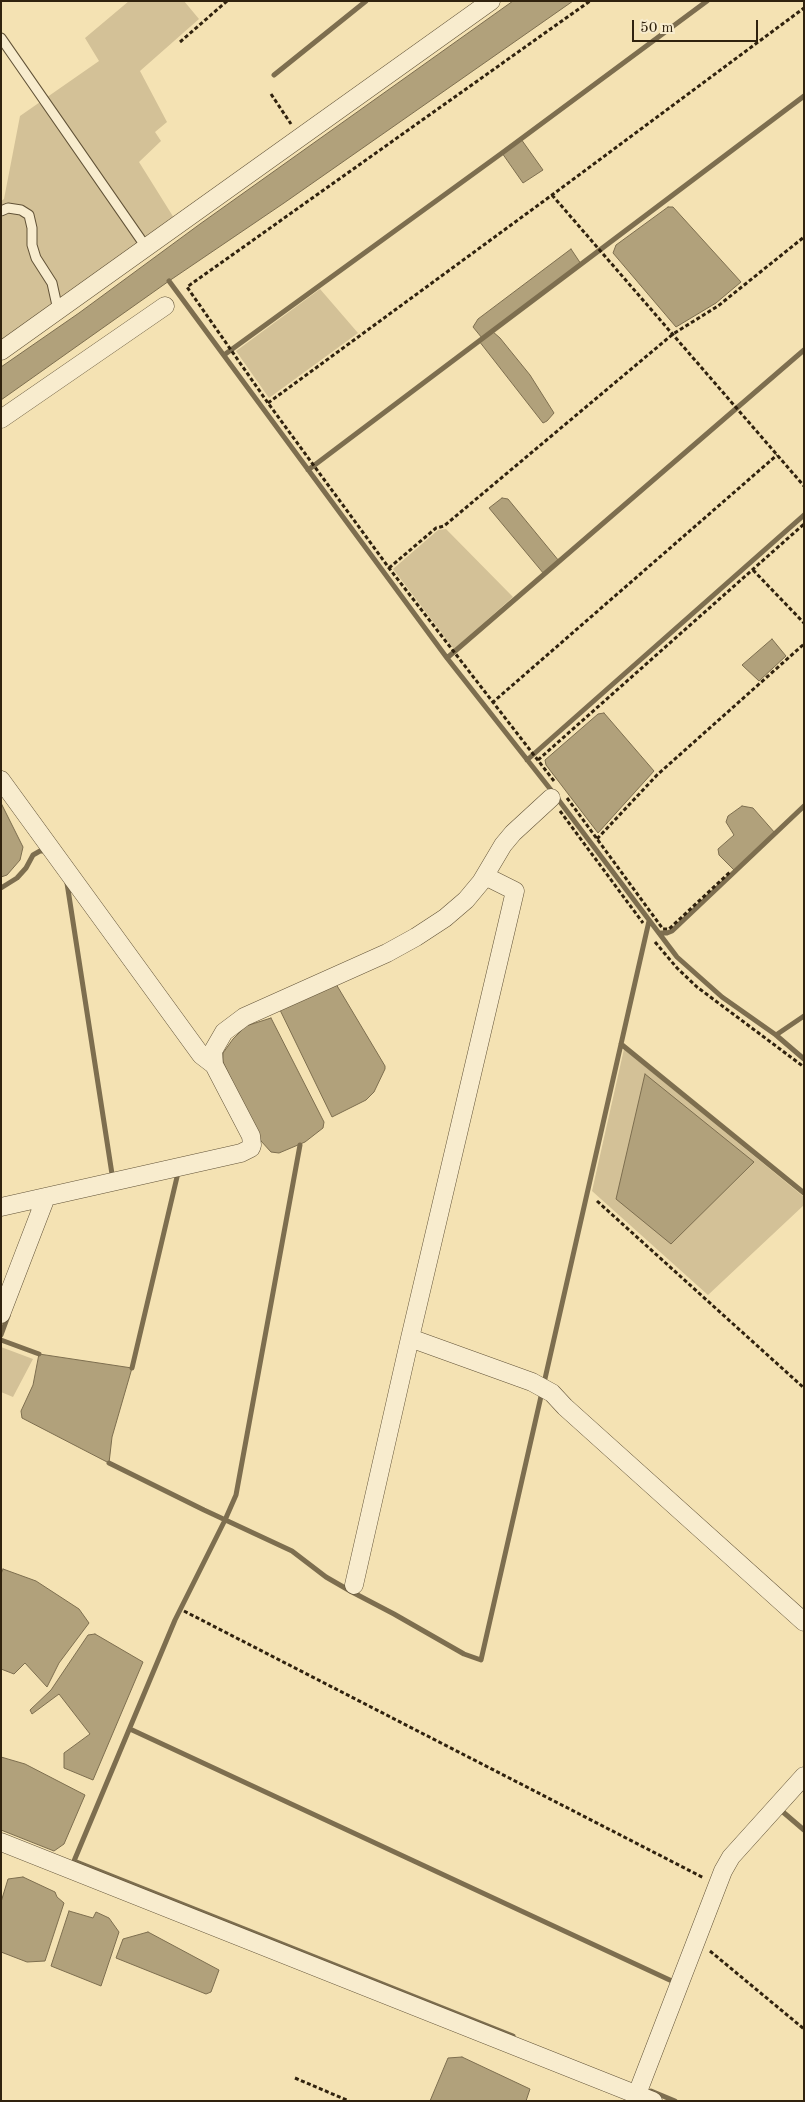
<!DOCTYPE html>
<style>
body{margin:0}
#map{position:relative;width:805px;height:2102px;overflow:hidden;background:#f4e2b3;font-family:"Old Standard TT",serif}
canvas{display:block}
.frame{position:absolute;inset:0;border:2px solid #30220e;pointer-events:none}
.scale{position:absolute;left:632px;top:20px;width:126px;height:22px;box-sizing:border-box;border:2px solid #30220e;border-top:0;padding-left:6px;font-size:15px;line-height:18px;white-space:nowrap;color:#30220e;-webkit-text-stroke:4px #f8ecce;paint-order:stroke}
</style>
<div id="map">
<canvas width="805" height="2102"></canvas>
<div class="frame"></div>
<div class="scale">50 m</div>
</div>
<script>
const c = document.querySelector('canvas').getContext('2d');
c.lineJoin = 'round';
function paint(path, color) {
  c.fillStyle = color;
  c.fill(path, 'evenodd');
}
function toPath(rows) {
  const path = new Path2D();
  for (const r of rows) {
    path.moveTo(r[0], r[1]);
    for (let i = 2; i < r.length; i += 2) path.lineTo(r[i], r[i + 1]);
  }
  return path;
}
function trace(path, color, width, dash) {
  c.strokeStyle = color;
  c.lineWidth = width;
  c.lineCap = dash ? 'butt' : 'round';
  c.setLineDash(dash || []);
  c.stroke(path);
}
paint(toPath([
 [129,1,184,1,199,19,140,71,167,122,155,132,161,141,139,162,174,218,1,341,1,201,4,199,20,116,99,61,85,38],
 [320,289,358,333,269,398,236,351],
 [446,529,513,597,454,649,393,569,438,530],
 [624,1049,804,1197,804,1205,708,1295,592,1191],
 [1,1347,33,1359,13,1397,1,1392]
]), '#d3c197');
const water = toPath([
 [513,1,573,1,284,203,169,281,1,400,1,367,79,313,200,224,513,1],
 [521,139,543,170,523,183,502,153,521,139],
 [668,207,673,207,741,282,716,303,676,327,613,253,616,245,668,207],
 [571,249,581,264,492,331,500,338,530,375,554,413,547,421,543,423,479,341,482,338,473,327,478,319,571,249],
 [502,498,508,499,559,561,544,574,489,508,502,498],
 [772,639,786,656,759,681,742,665,772,639],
 [604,713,654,771,598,833,546,765,545,760,598,714,604,713],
 [1,803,23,847,20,860,7,875,1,877,1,803],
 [742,806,753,808,775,833,735,871,719,855,718,849,734,835,726,822,728,816,742,806],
 [336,984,385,1066,385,1069,374,1092,366,1100,332,1117,280,1010,336,984],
 [271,1018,324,1122,323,1128,305,1142,279,1153,271,1152,261,1141,223,1062,223,1053,233,1039,246,1026,271,1018],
 [645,1074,754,1162,671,1244,616,1199,645,1074],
 [39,1354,132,1368,112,1437,109,1463,22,1418,21,1411,33,1385,39,1354],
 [3,1569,36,1581,79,1609,89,1623,59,1663,47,1687,25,1663,14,1674,1,1669,1,1574,3,1569],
 [95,1634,143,1662,93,1780,64,1768,64,1753,90,1734,59,1694,32,1714,30,1710,51,1690,88,1635,95,1634],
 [1,1757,25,1764,85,1795,64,1844,54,1851,1,1830,1,1757],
 [23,1877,55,1892,57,1897,64,1903,45,1961,27,1962,1,1952,1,1902,8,1879,23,1877],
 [69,1911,93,1918,96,1912,109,1918,119,1932,101,1986,51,1966,69,1911],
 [148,1932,219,1970,211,1992,206,1994,116,1958,123,1939,148,1932],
 [462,2057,530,2089,526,2101,430,2101,448,2058,462,2057]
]);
paint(water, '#b1a17b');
trace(water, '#7d6e4f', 1);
trace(toPath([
 [274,75,366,1],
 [169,281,447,658,551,790,677,957,722,997,776,1035,804,1059],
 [224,355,502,153,707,1],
 [308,470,804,96],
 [447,658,804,350],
 [527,760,804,515],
 [67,883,112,1174],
 [1,888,17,878,26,868,33,855,40,851,45,851,47,853],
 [659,933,667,933,672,931,804,806],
 [776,1035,804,1016],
 [621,1044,804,1193],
 [300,1145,236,1495,225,1520,175,1620,74,1861,513,2036],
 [1,1335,8,1316],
 [1,1340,39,1354],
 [132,1368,177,1177],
 [544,1383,649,921],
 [109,1463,204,1510,292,1551,326,1577,352,1592,394,1614,464,1654,481,1660,542,1392],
 [130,1729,674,1982],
 [783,1812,804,1830],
 [651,2091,675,2101]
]), '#7d6e4f', 5);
const lane = toPath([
 [1,38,146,247],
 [1,211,8,208,21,210,29,215,32,228,32,245,36,258,52,283,58,310]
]);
const street = toPath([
 [1,351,491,1],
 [1,419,165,306],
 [1,780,201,1055,214,1065],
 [1,1207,241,1153,251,1148,252,1145,251,1136,214,1065,213,1051,224,1032,244,1017,387,953,416,937,445,918,466,900,481,882,503,845,513,833,551,798],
 [1,1314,46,1197],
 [410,1338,532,1382,552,1393,565,1407,804,1622],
 [354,1585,410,1338,515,891,485,876],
 [1,1842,653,2101],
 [637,2094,723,1871,731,1857,804,1776]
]);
trace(lane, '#615237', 11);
trace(street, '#615237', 19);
trace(toPath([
 [180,42,227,1],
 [271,94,291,124],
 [552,195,804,486],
 [268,403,552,195,804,8],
 [389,568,436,528,444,526,673,334,718,306,804,237],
 [753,570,804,623],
 [492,703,777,455],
 [538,760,804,524],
 [554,781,389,568,268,403,187,287,590,1],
 [567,798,663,929,669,929,730,872],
 [560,811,643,923],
 [597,839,657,775,804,644],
 [655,942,677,968,697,987,804,1067],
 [597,1201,804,1388],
 [184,1611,704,1878],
 [710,1951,804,2029],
 [295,2078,349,2101]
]), '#30220e', 3, [4, 2.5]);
trace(lane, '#f8ecce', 9);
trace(street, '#f8ecce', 18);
</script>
